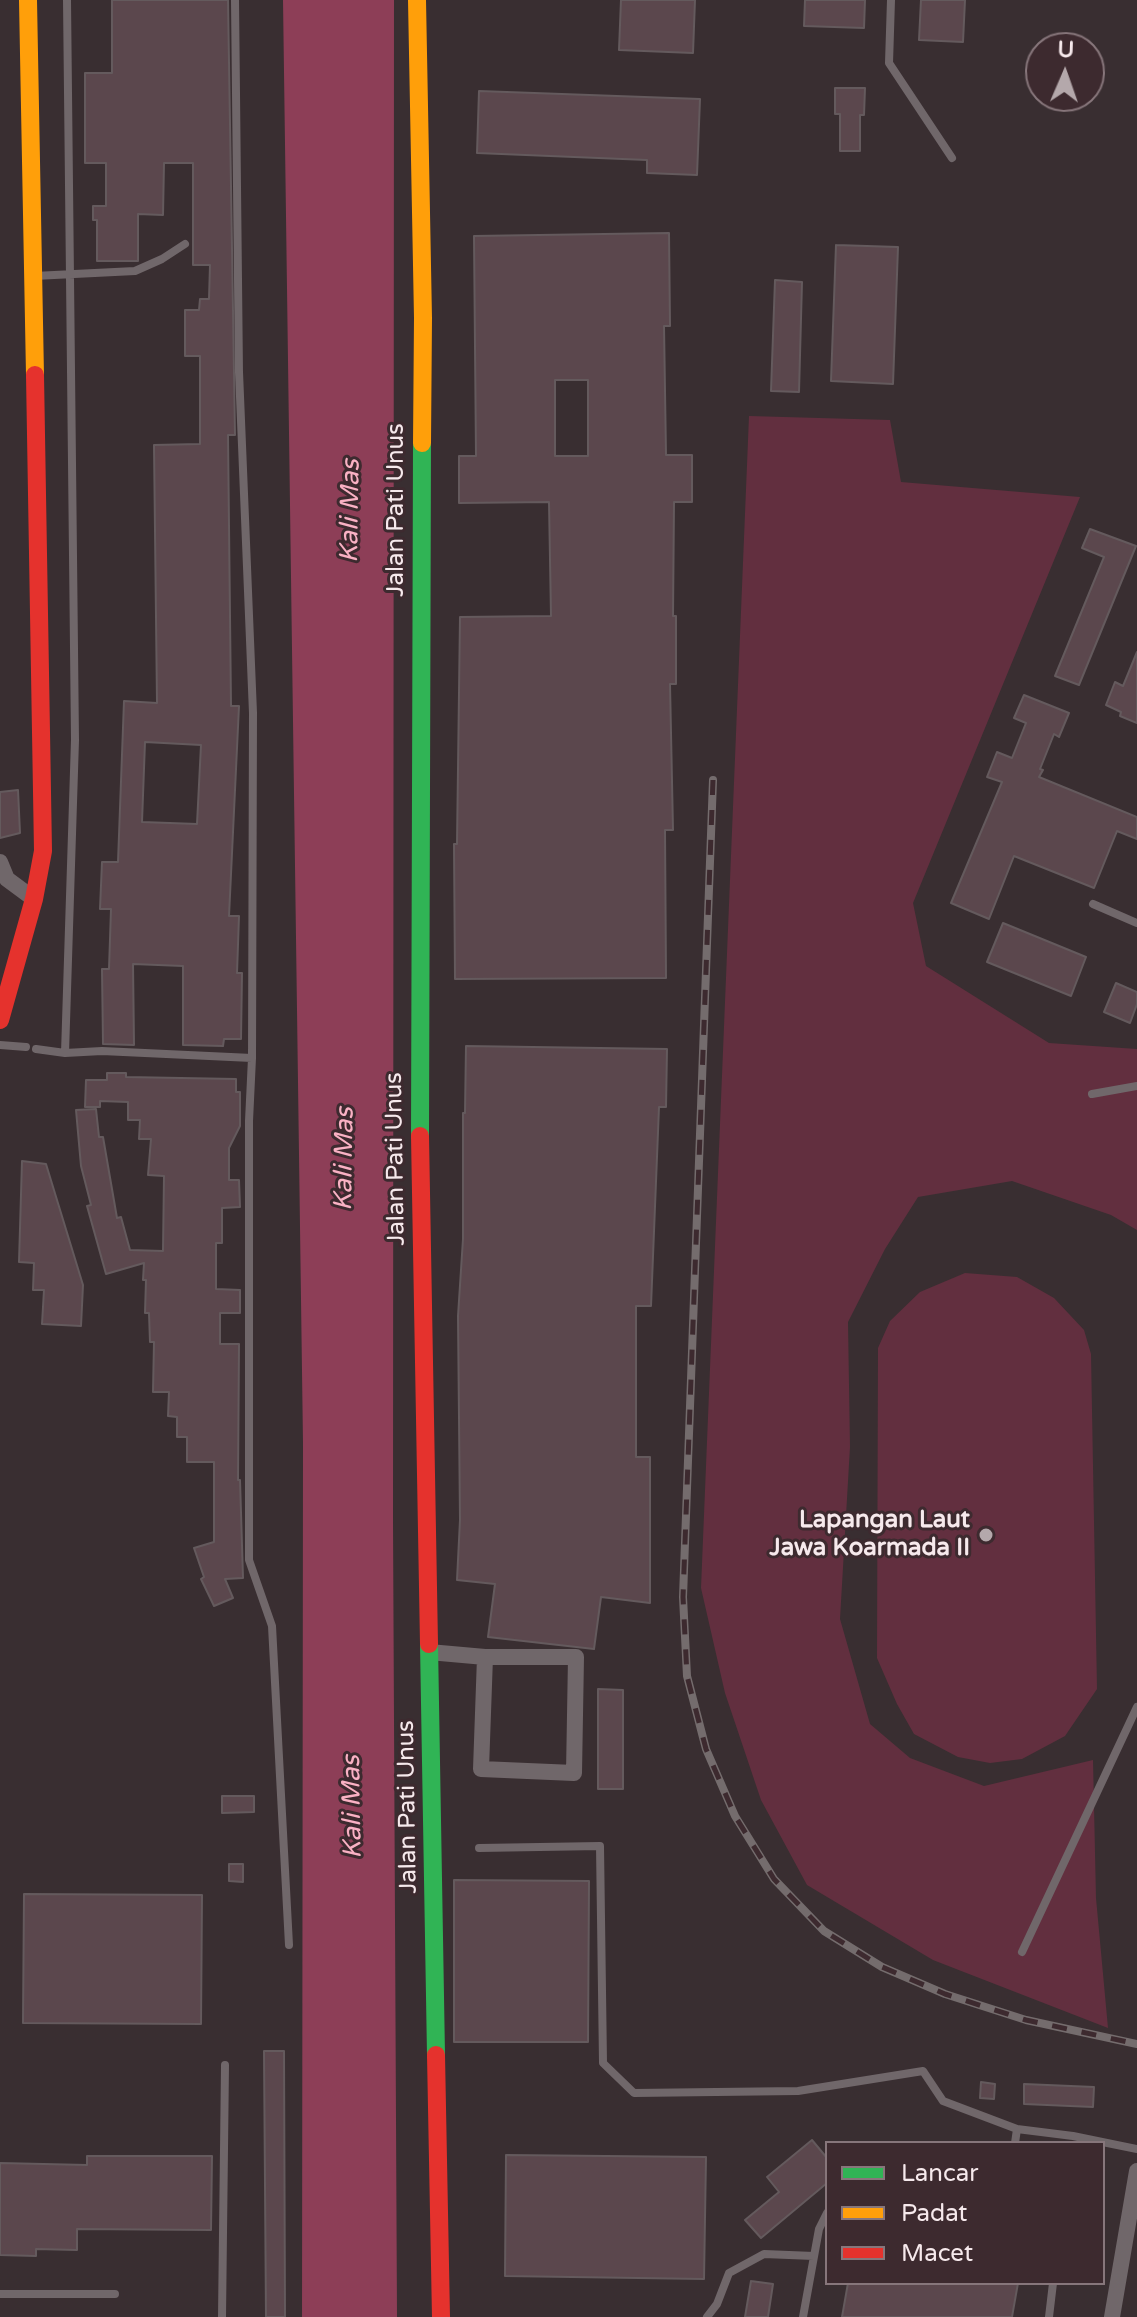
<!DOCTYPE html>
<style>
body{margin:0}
#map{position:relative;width:1137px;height:2317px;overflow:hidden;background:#392e31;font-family:"Varela Round",sans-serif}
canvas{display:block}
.legend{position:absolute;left:825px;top:2141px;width:280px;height:144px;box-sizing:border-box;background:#3d2a2f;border:2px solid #87767b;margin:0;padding:10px 14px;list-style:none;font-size:24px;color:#f6e9ec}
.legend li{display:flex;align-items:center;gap:16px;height:40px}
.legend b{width:40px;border:2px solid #87767b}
.north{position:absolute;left:1025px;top:32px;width:80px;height:80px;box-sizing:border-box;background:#3d2a2f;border:2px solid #87767b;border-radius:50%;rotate:2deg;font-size:22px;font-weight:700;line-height:32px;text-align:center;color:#f6e9ec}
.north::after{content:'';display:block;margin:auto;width:28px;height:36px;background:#b4a8ab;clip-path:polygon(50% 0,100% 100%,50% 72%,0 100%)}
</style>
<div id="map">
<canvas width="1137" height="2317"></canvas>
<ul class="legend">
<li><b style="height:10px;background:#30b455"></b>Lancar</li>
<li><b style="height:10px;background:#ff9f0a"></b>Padat</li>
<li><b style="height:10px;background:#e5322d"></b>Macet</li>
</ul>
<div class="north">U</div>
</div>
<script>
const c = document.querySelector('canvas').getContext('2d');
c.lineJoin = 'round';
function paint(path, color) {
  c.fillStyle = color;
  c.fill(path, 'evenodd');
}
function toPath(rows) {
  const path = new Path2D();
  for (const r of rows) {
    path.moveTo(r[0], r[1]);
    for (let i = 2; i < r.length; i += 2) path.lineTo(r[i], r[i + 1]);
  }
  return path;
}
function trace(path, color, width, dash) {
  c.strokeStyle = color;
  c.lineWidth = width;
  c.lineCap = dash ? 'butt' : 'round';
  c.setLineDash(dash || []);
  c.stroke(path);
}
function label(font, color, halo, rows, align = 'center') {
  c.font = font + ' "Varela Round",sans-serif';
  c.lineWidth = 6;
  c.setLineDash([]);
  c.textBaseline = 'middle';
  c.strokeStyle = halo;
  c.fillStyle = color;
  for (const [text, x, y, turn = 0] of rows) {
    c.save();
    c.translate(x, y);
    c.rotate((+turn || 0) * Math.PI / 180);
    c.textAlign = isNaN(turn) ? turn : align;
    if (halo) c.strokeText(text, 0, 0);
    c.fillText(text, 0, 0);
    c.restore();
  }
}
paint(toPath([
 [749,416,890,420,901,482,1080,497,913,903,926,966,1049,1043,1137,1049,1137,1230,1111,1215,1012,1181,918,1197,885,1249,848,1322,850,1447,840,1619,870,1724,910,1758,984,1786,1093,1760,1096,1898,1108,2028,933,1960,807,1885,761,1800,725,1693,701,1588],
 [965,1273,1017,1277,1054,1298,1084,1330,1091,1354,1097,1689,1065,1736,1022,1759,990,1763,958,1757,914,1734,897,1704,877,1658,878,1348,890,1321,920,1292]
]), '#622f3f');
paint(toPath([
 [283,0,394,0,393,1521,397,2317,302,2317,303,1443]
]), '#8d3e57');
const building = toPath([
 [112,0,228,0,235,435,228,435,231,706,239,706,229,916,239,916,237,973,242,973,241,1039,224,1039,223,1046,183,1045,183,966,133,964,134,1045,103,1044,102,969,109,969,111,909,100,909,102,862,118,862,124,701,157,703,154,445,200,444,200,356,185,356,185,310,199,310,200,299,209,299,210,265,193,265,193,163,164,163,163,215,138,214,138,261,97,261,97,220,93,220,93,206,106,206,106,163,85,163,85,73,112,73,112,0],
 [145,742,201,745,197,824,142,822,145,742],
 [621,0,695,0,693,53,619,50,621,0],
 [805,0,865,0,864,28,804,26,805,0],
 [921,0,965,0,963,42,919,40,921,0],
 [835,88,865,88,864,115,860,115,860,151,840,151,840,114,835,114,835,88],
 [479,91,700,99,697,175,647,173,647,160,477,153,479,91],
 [669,233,670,326,664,326,666,455,692,455,692,502,674,502,673,616,676,616,676,684,670,684,673,830,665,830,666,978,455,979,454,844,457,844,460,617,551,616,549,502,459,503,459,456,476,456,474,236,669,233],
 [555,380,588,380,588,456,555,456,555,380],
 [836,245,898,247,893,384,831,381,836,245],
 [775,280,802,282,799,392,771,391,775,280],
 [1090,529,1136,546,1079,685,1055,676,1104,557,1082,548,1090,529],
 [1137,652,1137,723,1120,716,1121,712,1106,705,1115,682,1123,686,1137,652],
 [1024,695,1069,713,1059,737,1054,734,1040,769,1043,770,1039,777,1137,817,1137,839,1117,831,1094,888,1014,856,989,919,951,903,1002,782,987,777,997,752,1012,758,1026,723,1014,718,1024,695],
 [18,790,20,833,0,838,0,792,18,790],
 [1003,923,1086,957,1071,996,987,962,1003,923],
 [1116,983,1137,992,1137,1004,1130,1023,1104,1012,1116,983],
 [466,1046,667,1049,666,1107,659,1107,651,1306,636,1306,636,1457,650,1457,650,1603,601,1597,594,1649,488,1637,495,1584,457,1580,460,1520,458,1316,463,1239,463,1113,465,1113,466,1046],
 [107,1073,126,1073,126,1077,236,1079,236,1092,240,1092,240,1126,229,1148,229,1180,239,1180,240,1207,222,1208,222,1243,216,1243,216,1289,240,1290,240,1313,220,1313,220,1344,239,1344,238,1480,240,1480,243,1578,225,1579,233,1598,214,1606,201,1579,204,1577,194,1548,214,1542,214,1462,187,1462,187,1437,177,1437,177,1417,168,1416,169,1392,153,1392,154,1342,150,1342,149,1313,145,1313,146,1280,143,1280,144,1263,106,1274,87,1206,91,1205,81,1166,76,1110,96,1109,99,1137,103,1137,117,1218,121,1217,130,1250,163,1251,164,1176,148,1175,151,1139,139,1139,140,1120,128,1120,128,1102,100,1101,100,1107,85,1107,86,1080,107,1080,107,1073],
 [22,1161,46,1164,83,1285,81,1326,42,1324,44,1290,33,1290,34,1263,19,1262,22,1161],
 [598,1689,623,1690,623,1789,598,1789,598,1689],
 [222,1796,254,1796,254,1812,222,1813,222,1796],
 [229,1864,243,1864,243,1882,229,1881,229,1864],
 [454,1880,589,1881,588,2042,454,2042,454,1880],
 [24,1894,202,1895,201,2024,23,2023,24,1894],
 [264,2051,284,2051,285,2317,266,2317,264,2051],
 [981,2082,995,2084,994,2099,980,2098,981,2082],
 [1024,2084,1094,2087,1093,2107,1024,2104,1024,2084],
 [812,2140,827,2158,827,2183,761,2238,745,2220,779,2192,767,2177,812,2140],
 [506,2155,706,2157,704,2279,505,2276,506,2155],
 [87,2156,212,2156,211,2230,77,2229,77,2250,36,2249,36,2256,0,2255,0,2163,87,2165,87,2156],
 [751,2281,773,2284,768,2317,745,2317,751,2281],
 [848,2283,1018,2283,1012,2317,842,2317,848,2283]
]);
paint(building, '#5b474d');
trace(building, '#645a5d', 2);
trace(toPath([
 [235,0,239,372,253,713,252,1058,249,1121,249,1560,272,1626,289,1945],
 [891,0,889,63,952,158],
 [34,276,135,271,162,259,185,244],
 [1093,904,1137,923],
 [0,1045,26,1047],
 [36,1049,65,1053,102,1051,252,1058],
 [65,1053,75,740,67,0],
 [1092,1094,1137,1086],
 [479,1848,600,1846,603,2063,634,2093,798,2091,923,2071,943,2101,1017,2129,1073,2136,1137,2149],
 [1022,1952,1137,1707],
 [1015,2143,1017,2129],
 [0,2294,115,2294],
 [222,2317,225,2065],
 [707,2317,717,2304,729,2273,764,2254,814,2256],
 [803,2317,819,2229,827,2213],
 [1049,2317,1053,2283]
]), '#70676a', 8);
trace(toPath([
 [0,862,7,879,34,899],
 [429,1652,485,1657,576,1657,574,1773,481,1769,485,1657],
 [1112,2317,1137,2171]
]), '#70676a', 16);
trace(toPath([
 [420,1136,422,443],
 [429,1644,436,2055]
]), '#30b455', 18);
trace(toPath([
 [28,0,35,375],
 [417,0,423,318,422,443]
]), '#ff9f0a', 18);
trace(toPath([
 [0,1020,34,899,43,851,35,375],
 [420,1136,429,1644],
 [436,2055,441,2317]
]), '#e5322d', 18);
const rail = toPath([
 [713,780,683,1597,687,1676,706,1749,735,1816,774,1879,824,1931,882,1967,945,1994,1026,2020,1137,2044]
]);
trace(rail, '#746c6d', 8);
trace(rail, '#3d2a2f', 5, [15]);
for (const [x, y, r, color] of [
 [986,1535,8,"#b4a8ab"]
]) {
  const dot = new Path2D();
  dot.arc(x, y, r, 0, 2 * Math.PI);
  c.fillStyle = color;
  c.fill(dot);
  trace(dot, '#3d2a2f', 3);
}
label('24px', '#f6e9ec', '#3d2a2f', [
 ["Jalan Pati Unus",397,510,-90],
 ["Jalan Pati Unus",396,1159,-91],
 ["Jalan Pati Unus",408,1807,-91]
]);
label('bold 24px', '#f6e9ec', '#3d2a2f', [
 ["Lapangan Laut",970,1521],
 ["Jawa Koarmada II",970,1549]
], 'right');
label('italic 26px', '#fab1c4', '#3d2a2f', [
 ["Kali Mas",351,511,-89],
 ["Kali Mas",345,1159,-89],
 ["Kali Mas",353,1807,-91]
]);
</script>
